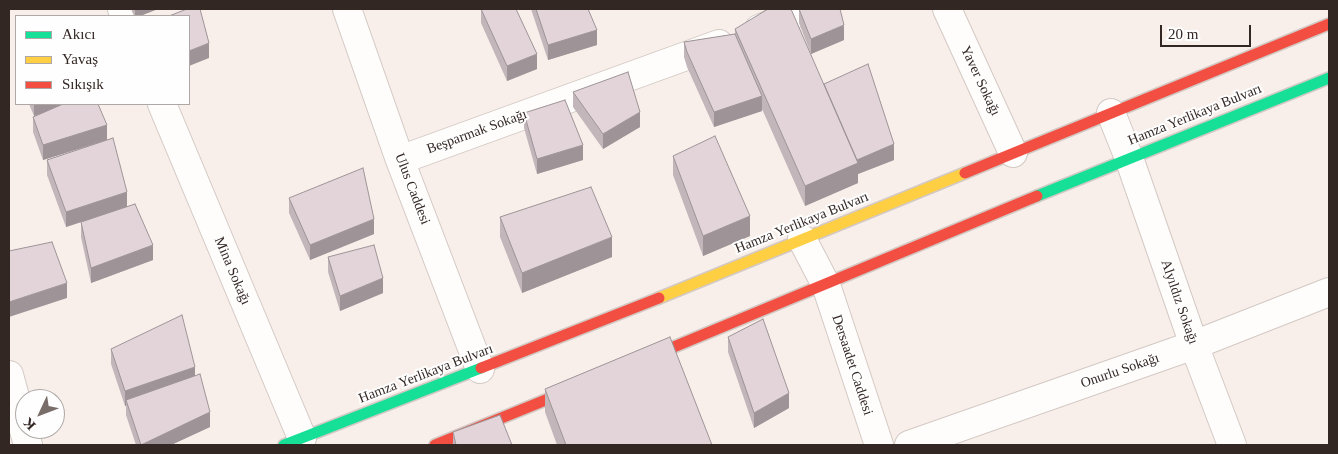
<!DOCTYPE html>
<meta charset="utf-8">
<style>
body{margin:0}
#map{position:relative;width:1338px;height:454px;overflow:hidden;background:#f9efea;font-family:Georgia,serif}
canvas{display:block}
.frame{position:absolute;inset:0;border:10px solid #332723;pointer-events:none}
.legend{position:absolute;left:15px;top:15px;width:175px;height:90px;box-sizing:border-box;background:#fefefe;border:1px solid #ada8a6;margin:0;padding:6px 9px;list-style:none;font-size:15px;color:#332723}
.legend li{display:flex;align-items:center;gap:10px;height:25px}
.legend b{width:25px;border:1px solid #ada8a6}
.north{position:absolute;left:15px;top:389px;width:50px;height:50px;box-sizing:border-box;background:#fefefe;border:1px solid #ada8a6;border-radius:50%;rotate:227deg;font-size:14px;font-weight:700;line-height:20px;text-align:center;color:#332723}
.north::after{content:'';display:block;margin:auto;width:18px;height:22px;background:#786d69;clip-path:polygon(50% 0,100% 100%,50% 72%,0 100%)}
.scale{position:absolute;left:1160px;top:25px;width:91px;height:22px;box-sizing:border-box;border:2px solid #332723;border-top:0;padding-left:6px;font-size:15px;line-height:18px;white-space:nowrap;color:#332723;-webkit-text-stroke:4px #fefefe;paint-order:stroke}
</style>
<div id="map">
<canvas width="1338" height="454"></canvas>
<div class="frame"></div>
<ul class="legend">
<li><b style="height:6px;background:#16e098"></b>Akıcı</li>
<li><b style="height:6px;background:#ffcf43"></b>Yavaş</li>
<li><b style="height:6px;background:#f24e42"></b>Sıkışık</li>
</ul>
<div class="north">K</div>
<div class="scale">20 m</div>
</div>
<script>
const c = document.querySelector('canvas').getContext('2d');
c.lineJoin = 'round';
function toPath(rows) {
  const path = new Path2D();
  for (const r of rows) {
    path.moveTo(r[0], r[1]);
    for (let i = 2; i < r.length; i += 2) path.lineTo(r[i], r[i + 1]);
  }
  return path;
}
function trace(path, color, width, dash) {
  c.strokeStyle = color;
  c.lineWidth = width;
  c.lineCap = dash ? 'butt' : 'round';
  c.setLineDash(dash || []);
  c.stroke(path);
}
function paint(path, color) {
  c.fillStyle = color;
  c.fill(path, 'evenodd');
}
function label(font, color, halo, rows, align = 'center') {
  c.font = font + ' Georgia,serif';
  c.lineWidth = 4;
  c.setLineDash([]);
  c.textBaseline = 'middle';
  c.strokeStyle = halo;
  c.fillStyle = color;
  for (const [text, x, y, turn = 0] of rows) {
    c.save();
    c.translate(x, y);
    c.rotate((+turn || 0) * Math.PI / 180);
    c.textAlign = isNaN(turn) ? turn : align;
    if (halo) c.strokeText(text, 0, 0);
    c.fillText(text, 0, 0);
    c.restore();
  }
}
const street = toPath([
 [122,9,125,16],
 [347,9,400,160,480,369],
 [947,9,1013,153],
 [759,29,806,9],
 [162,104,302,438],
 [1111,113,1129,158,1194,345,1232,445],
 [400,160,719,44],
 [802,239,826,285,879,445],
 [9,375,28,445],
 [909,445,1194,345,1329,292]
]);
const fast = toPath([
 [1037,196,1329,78],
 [284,445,481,368]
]);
const slow = toPath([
 [659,298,965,173]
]);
const jam = toPath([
 [965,173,1329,24],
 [640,361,1037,196],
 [481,368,659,298],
 [435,445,580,386]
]);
trace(street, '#d3c9c4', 30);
trace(fast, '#d3c9c4', 14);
trace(slow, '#d3c9c4', 14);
trace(jam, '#d3c9c4', 14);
trace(street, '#fefdfc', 28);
trace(fast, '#16e098', 11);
trace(slow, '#ffcf43', 11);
trace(jam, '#f24e42', 11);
paint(toPath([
 [131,9,158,9,140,16,134,16],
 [481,9,516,9,537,69,507,81,481,23],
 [531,9,588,9,597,45,548,60],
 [799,9,844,40,811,54,799,23],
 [735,29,824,84,894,160,858,174,858,183,805,206,762,109,762,111,714,127,687,67,684,57,684,42,735,34],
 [15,56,16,56,16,74,15,71],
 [573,92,640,127,603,149,573,107],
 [29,104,98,104,107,140,43,160,33,132,33,117,40,114,34,116],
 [524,113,583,160,537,174,524,128],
 [673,156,750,236,703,256,673,175],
 [47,160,127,207,153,260,91,283,81,237,81,222,66,227,47,175],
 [289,198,374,234,310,260,289,213],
 [500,217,612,257,522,293,500,237],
 [328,257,383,293,340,311,328,272],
 [728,337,789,408,754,428,728,352],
 [111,349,195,376,210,427,171,445,136,445,126,415,126,406,125,406,111,364],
 [545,389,712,445,557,445,545,412],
 [453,432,512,445,453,445]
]), '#c2b6ba');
paint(toPath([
 [135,9,158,9,140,16,135,16],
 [844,25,844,40,811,54,811,39],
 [597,30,597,45,548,60,548,45],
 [209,43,209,58,189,66,189,51],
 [537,54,537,69,507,81,507,66],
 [762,96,762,111,714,127,714,112],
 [34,104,66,104,66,106,34,116],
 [640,112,640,127,603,149,603,134],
 [107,125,107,140,43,160,43,145],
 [894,144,894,160,858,174,858,183,805,206,805,186,855,160],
 [583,145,583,160,537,174,537,159],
 [127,192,127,207,66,227,66,212],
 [750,216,750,236,703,256,703,236],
 [374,219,374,234,310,260,310,245],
 [612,237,612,257,522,293,522,273],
 [153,245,153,260,91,283,91,268],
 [383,278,383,293,340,311,340,296],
 [67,283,67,298,9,317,9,302],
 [195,367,195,382,126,400,126,406,125,406,125,391],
 [789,393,789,408,754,428,754,413],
 [210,412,210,427,171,445,141,445]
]), '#9e9497');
const building = toPath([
 [187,9,200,9,209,43,189,51,189,16,169,16,187,9],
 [481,9,516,9,537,54,507,66,481,9],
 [536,9,588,9,597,30,548,45,536,9],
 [768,9,791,9,858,163,805,186,735,29,768,9],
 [799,9,840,9,844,25,811,39,799,9],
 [735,34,762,96,714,112,687,52,684,42,735,34],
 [868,64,894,144,857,160,824,84,868,64],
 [628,72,640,112,603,134,573,92,628,72],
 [565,100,583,145,537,159,524,113,565,100],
 [63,104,98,104,107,125,43,145,33,117,63,104],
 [715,136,750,216,703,236,673,156,715,136],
 [113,138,127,192,66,212,47,160,113,138],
 [363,168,374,219,310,245,289,198,363,168],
 [591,187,612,237,522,273,500,217,591,187],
 [135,204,153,245,91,268,81,222,135,204],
 [52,242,67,283,9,302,9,251,52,242],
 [374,245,383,278,340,296,328,257,374,245],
 [182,315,195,367,125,391,111,349,182,315],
 [763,319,789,393,754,413,728,337,763,319],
 [670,337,712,445,566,445,545,389,670,337],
 [200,374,210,412,141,445,126,400,200,374],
 [500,415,512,445,456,445,453,432,500,415]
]);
paint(building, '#e2d4d8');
trace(building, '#9e9497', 1);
label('14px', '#332723', '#fefefe', [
 ["Yaver Sokağı",980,81,65],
 ["Hamza Yerlikaya Bulvarı",1195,115,-22],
 ["Beşparmak Sokağı",477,132,-20],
 ["Ulus Caddesi",412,189,69],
 ["Hamza Yerlikaya Bulvarı",802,223,-22],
 ["Mina Sokağı",232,271,67],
 ["Alyıldız Sokağı",1179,302,71],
 ["Dersaadet Caddesi",852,365,72],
 ["Onurlu Sokağı",1120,371,-19],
 ["Hamza Yerlikaya Bulvarı",426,374,-21]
]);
</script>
